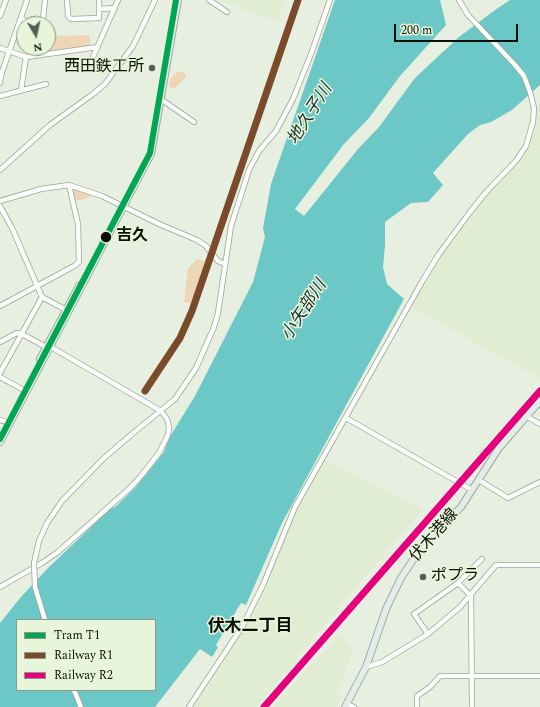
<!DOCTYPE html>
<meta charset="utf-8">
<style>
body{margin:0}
#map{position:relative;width:540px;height:707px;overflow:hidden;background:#e7efe0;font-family:Spectral,serif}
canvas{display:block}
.legend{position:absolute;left:16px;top:619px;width:140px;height:72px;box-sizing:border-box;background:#e7f5da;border:1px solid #8f9986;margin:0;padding:5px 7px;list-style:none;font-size:12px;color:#0b0f07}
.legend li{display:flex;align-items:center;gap:8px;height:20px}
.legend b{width:20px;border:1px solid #8f9986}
.north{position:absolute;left:16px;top:16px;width:40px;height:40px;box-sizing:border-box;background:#e7f5da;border:1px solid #8f9986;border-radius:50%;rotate:171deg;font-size:11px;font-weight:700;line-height:16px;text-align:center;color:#0b0f07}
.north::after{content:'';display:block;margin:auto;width:14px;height:18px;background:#585d53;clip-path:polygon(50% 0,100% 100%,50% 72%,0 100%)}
.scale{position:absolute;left:394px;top:24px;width:124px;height:18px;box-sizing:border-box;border:2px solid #0b0f07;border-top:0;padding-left:5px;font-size:12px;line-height:14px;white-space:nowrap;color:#0b0f07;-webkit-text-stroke:3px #e7f5da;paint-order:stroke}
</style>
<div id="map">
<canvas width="540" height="707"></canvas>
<ul class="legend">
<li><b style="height:5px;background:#00a651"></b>Tram T1</li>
<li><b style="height:5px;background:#7a4b2a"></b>Railway R1</li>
<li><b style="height:5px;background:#e5007d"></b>Railway R2</li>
</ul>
<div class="north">N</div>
<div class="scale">200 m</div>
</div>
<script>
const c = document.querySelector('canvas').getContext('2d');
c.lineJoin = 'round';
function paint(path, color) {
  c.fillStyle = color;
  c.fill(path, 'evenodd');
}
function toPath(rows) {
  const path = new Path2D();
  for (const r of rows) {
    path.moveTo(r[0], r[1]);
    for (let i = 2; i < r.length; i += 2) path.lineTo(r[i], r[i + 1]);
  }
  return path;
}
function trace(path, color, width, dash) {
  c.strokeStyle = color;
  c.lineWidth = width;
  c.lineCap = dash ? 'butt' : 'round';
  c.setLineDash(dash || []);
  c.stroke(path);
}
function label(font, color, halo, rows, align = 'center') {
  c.font = font + ' Spectral,"Noto Sans JP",serif';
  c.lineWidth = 3;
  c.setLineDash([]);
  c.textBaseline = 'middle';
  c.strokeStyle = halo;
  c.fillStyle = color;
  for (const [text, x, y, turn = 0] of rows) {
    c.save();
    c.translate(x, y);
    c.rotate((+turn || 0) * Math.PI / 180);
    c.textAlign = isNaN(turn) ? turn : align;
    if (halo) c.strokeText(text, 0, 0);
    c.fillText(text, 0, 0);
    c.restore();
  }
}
paint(toPath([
 [223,0,285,0,278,21,234,6],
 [540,102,540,375,538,378,409,305,423,280,470,212,516,161,526,146,534,108],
 [323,459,423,509,256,707,192,707,242,627,263,585,295,507],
 [338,635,354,649,336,694,343,697,336,707,273,707]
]), '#e0edd3');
paint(toPath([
 [56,32,57,36,89,35,91,50,25,56,27,48,48,48,48,34],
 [181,71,185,74,186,77,174,89,169,86,170,79,175,73],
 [69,185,95,194,87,198,73,202],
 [197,259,207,262,194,304,184,302,188,269]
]), '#edd5b8');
paint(toPath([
 [335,0,440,0,446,25,400,76,369,118,344,144,295,209,304,216,358,149,379,127,415,78,459,37,495,10,510,0,540,0,540,85,512,110,491,122,480,125,468,134,433,173,443,185,428,202,411,203,385,222,385,245,383,267,387,284,404,299,282,523,246,605,241,603,216,645,218,647,212,657,200,649,155,707,0,707,0,623,21,597,48,568,111,508,115,507,135,488,164,452,169,438,195,396,253,282,265,237,263,228,271,184],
 [17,620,155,620,155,690,17,690]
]), '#6cc8c6');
const minor = toPath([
 [67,0,68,16,71,19,99,18,99,0],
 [209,0,227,12],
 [100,9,115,8],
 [0,16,6,0],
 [21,19,30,22,43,20,45,0],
 [0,48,26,57,98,47],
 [89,66,118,0],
 [0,83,1,75,27,0],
 [21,90,26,57],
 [0,96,46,84],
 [162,100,194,122],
 [0,170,50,125,93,94,105,84,133,46,155,0],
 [0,201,41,189,69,185,102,196,159,224,197,240,205,245,218,261,225,264],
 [0,206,12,228,42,297,68,311],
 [0,306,74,266,79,262,78,224,69,185],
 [0,342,17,333,22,334,46,347,51,347,161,411,167,419,169,427,168,435,159,453,141,476,130,488,58,552,42,563,0,587],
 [0,373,42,297],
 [0,377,27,392],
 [526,416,540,424],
 [346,418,472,490],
 [0,420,10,423],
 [479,480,508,498,540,482],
 [62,501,104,458,132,434,175,399,196,368,214,327,218,313,231,226,249,170,259,151,276,131,293,99,311,54,330,0],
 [458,583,471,596],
 [471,595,472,707],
 [428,634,414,614,458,583,482,559],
 [366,667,382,662,428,634,460,607,496,565,540,565],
 [74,690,81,707],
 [347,704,354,707],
 [189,707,242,627,263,585,295,507,423,280,439,254,470,212,487,191,516,161,526,146,533,122,534,108,530,92,524,76,516,66,468,15,459,0],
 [417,707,417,696,430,687,440,676,540,676]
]);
const major = toPath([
 [40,359,79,286],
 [0,442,151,154,178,0],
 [345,707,366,667,386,609,401,578,419,551,430,538,461,507,499,448,540,401]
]);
trace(minor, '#9da397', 6);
trace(major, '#9aaea0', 8);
trace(minor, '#fbfdfa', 4.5);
trace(major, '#e3ece7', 6);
trace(toPath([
 [145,391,180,338,192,311,298,0]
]), '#c9cbc7', 1, [7, 7]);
const minorBridge = toPath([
 [45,620,35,587,34,563,39,541,47,523,62,501]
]);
trace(minorBridge, '#9da397', 6, []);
trace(minorBridge, '#fbfdfa', 4.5);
trace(toPath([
 [145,391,180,338,192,311,298,0]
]), '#7a4b2a', 7);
trace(toPath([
 [264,707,540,391]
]), '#e5007d', 7);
trace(toPath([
 [0,439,150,153,176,0]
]), '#00a651', 6);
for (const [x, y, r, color] of [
 [152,68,4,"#585d53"],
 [106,237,6,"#0b0f07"],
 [423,577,4,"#585d53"]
]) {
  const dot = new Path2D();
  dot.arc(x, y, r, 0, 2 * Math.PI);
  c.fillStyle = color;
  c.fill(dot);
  trace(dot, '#e7f5da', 1.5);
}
label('16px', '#0b0f07', '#e7f5da', [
 ["西田鉄工所",144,68],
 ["ポプラ",431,577,"left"]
], 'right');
label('bold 16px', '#0b0f07', '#e7f5da', [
 ["吉久",116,237]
], 'left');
label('16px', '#0b0f07', '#e7f5da', [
 ["伏木港線",435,536,-49]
]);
label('italic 17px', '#1a2f30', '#e7f5da', [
 ["地久子川",311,115,-58],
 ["小矢部川",305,311,-57]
]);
label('bold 17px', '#0b0f07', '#e7f5da', [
 ["伏木二丁目",250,628]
]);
</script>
